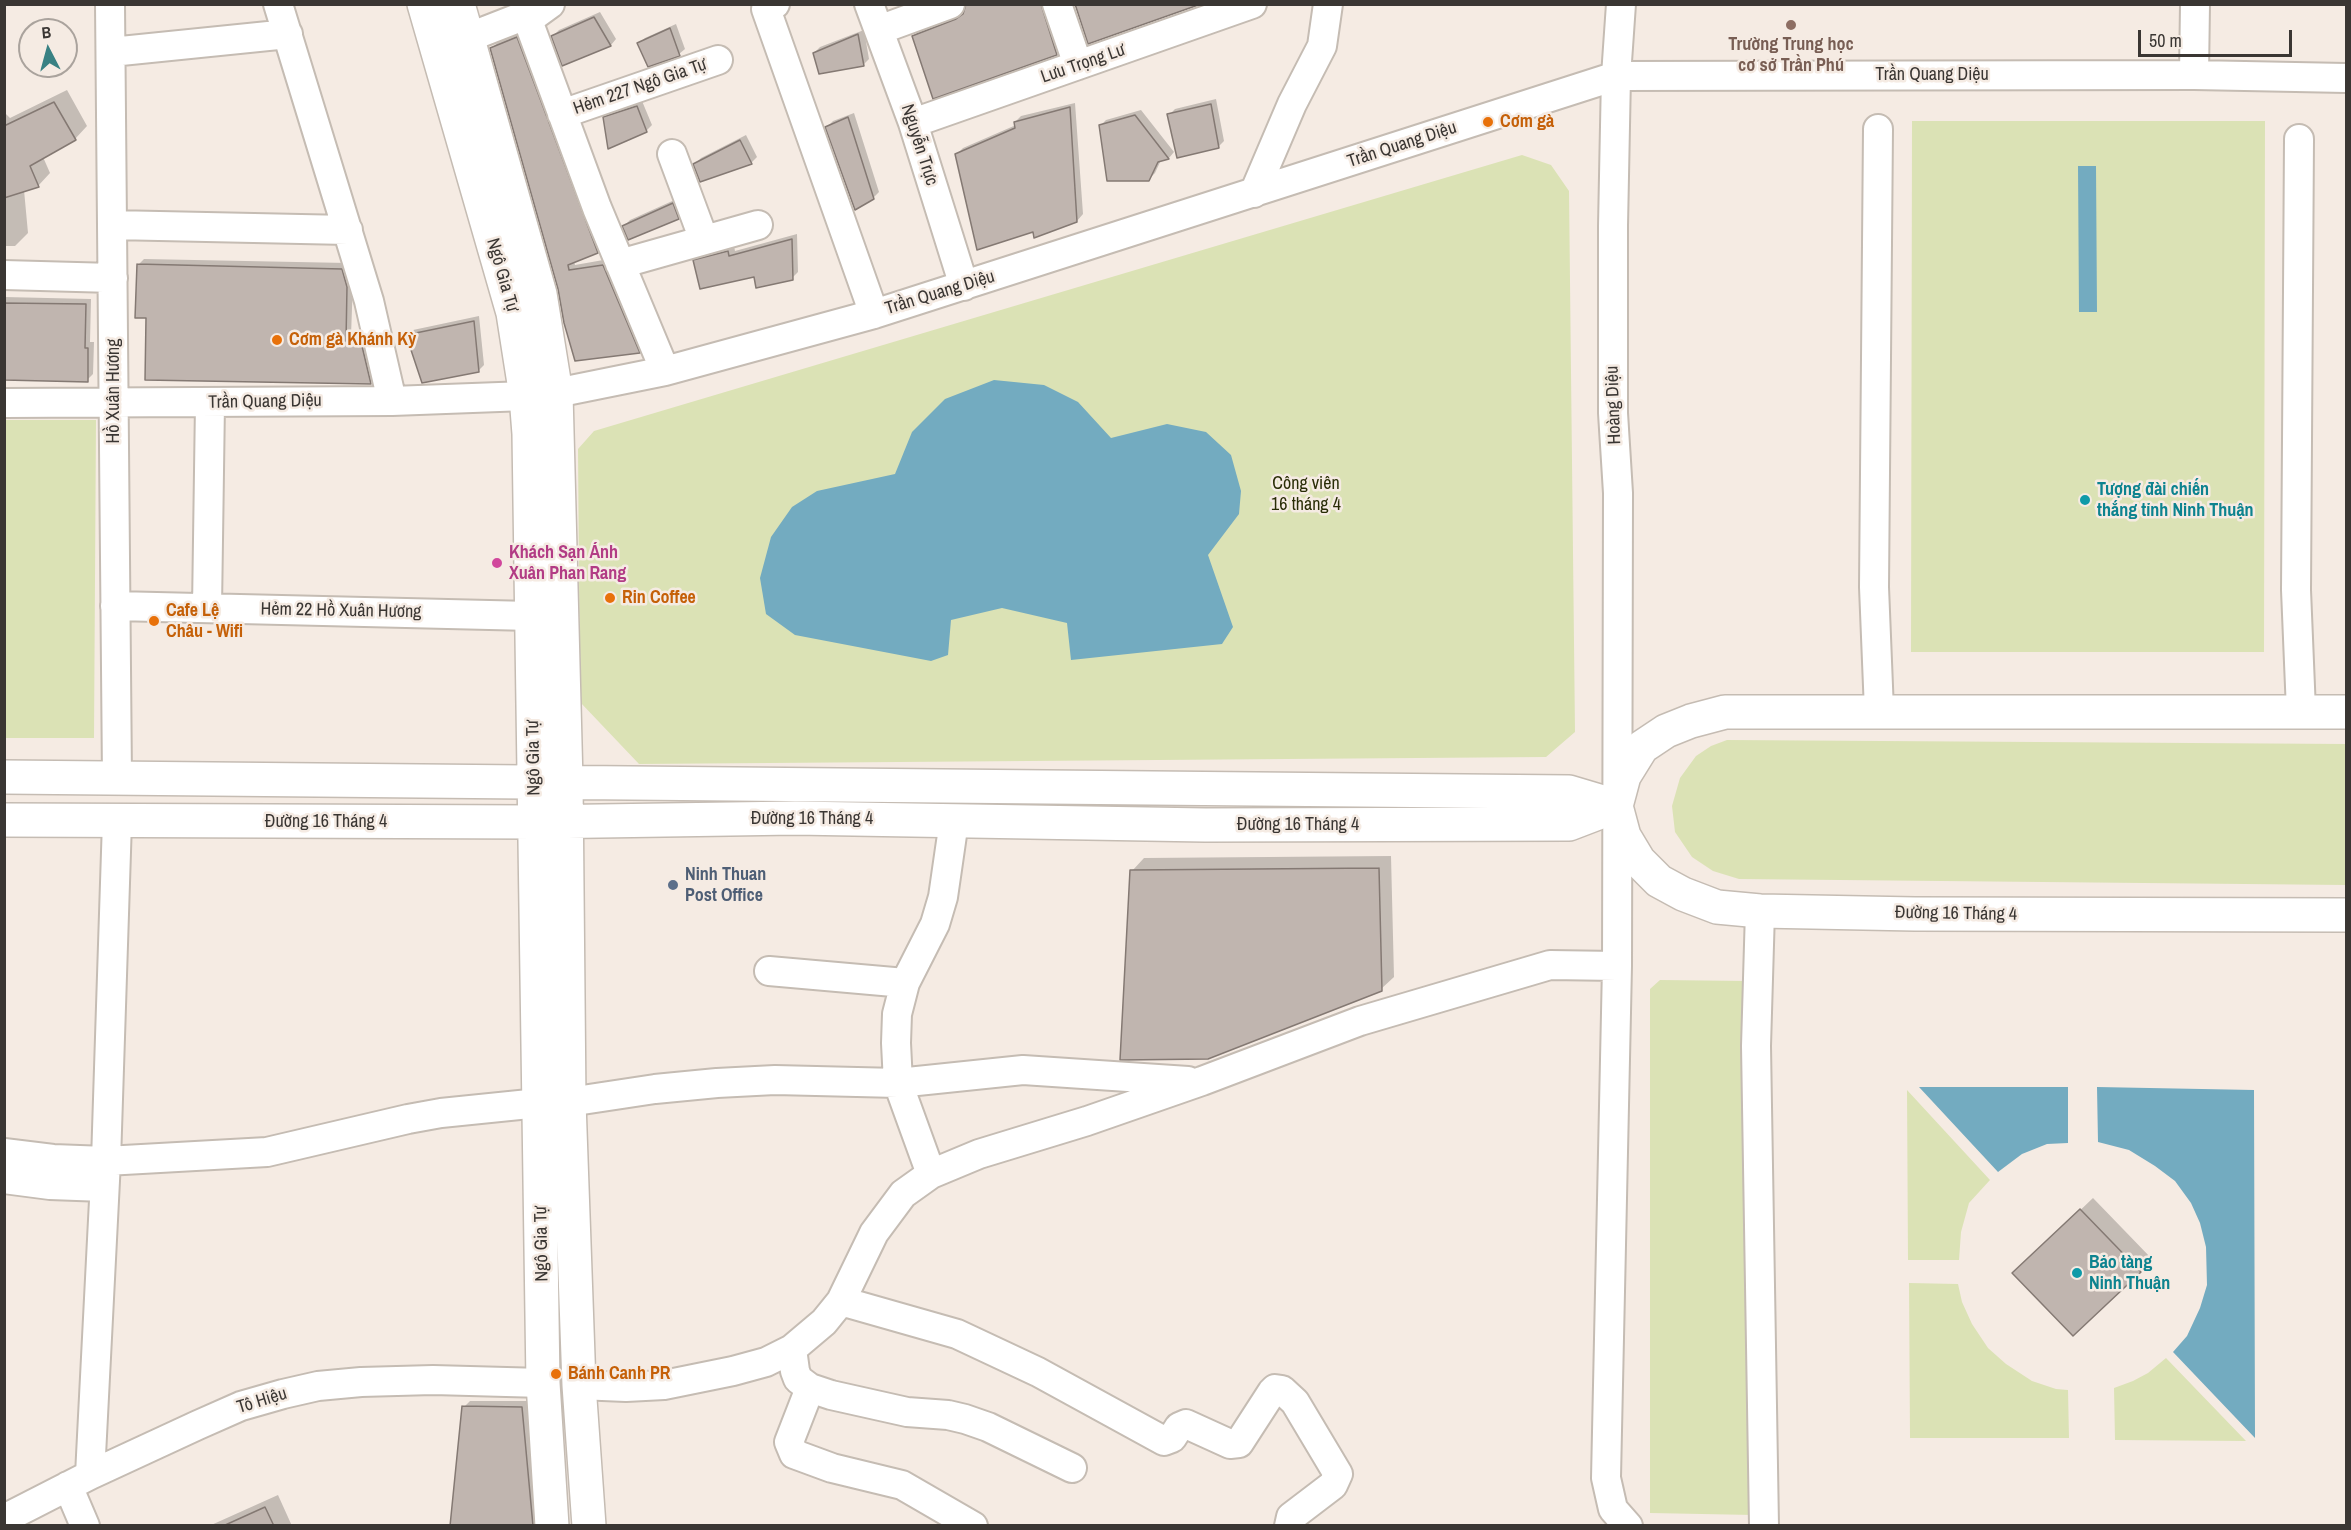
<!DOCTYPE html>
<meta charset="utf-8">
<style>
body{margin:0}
#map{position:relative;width:2351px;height:1530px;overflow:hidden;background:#f5ebe3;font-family:"Archivo Narrow",sans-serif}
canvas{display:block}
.frame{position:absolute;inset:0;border:6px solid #3a3633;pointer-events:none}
.north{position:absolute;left:18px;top:18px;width:60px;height:60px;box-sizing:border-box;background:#f5ebe3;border:2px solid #aaa39d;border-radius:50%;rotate:354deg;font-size:16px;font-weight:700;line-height:24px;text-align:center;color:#3a3633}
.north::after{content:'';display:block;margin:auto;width:21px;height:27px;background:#398183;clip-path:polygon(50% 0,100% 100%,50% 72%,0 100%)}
.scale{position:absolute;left:2138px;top:30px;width:154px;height:27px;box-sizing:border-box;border:3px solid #3a3633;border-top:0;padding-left:8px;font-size:18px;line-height:21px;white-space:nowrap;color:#3a3633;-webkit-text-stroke:4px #f5ebe3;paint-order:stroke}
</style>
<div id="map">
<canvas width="2351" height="1530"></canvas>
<div class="frame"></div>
<div class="north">B</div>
<div class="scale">50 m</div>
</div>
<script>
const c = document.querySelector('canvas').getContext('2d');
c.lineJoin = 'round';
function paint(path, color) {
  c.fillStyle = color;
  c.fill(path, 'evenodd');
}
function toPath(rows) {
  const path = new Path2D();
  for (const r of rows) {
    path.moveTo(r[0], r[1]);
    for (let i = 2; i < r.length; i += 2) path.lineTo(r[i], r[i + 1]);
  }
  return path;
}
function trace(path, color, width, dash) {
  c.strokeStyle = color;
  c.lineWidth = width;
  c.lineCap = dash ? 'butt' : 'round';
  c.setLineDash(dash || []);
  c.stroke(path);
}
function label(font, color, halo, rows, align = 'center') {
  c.font = font + ' "Archivo Narrow",sans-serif';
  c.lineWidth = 5;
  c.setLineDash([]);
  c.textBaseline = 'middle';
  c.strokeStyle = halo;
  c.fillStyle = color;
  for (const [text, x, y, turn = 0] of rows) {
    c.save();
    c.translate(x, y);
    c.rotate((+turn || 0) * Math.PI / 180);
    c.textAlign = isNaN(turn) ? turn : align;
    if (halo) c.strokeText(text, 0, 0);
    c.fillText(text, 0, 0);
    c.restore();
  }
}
paint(toPath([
 [1912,121,2265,121,2264,652,1911,652],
 [1522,155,1551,165,1569,191,1575,732,1546,757,639,764,580,702,578,449,594,431],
 [5,420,96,420,94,738,5,738],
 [1727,740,2346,744,2346,885,1739,879,1713,871,1692,857,1675,832,1672,806,1680,778,1696,756,1711,746],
 [1660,980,1747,981,1754,1515,1650,1513,1650,989],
 [1907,1090,1990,1180,1969,1203,1961,1232,1959,1260,1908,1260],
 [1909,1283,1958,1284,1962,1302,1972,1324,1988,1348,2006,1364,2032,1381,2056,1389,2068,1390,2069,1438,1910,1438],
 [2166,1358,2246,1441,2115,1440,2114,1388,2133,1381,2148,1373]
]), '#dbe2b5');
paint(toPath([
 [2078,166,2096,166,2097,312,2079,312],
 [994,380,1044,385,1078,402,1111,438,1167,424,1206,432,1231,455,1241,491,1239,514,1208,555,1233,627,1222,644,1071,660,1067,623,1002,608,951,620,948,655,931,661,795,635,766,614,760,578,771,537,792,507,817,491,895,474,912,432,945,399],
 [1919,1087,2068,1087,2068,1143,2047,1144,2022,1154,1998,1172],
 [2097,1087,2254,1090,2255,1438,2173,1352,2187,1336,2200,1308,2207,1285,2206,1247,2200,1223,2191,1203,2175,1181,2155,1166,2129,1150,2098,1142]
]), '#73abc0');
paint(toPath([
 [968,4,1047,4,1062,48,1056,54,914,36,919,30,964,14],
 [600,12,616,39,611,45,563,64,553,36,559,30],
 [676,24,685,49,679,54,639,44,645,38],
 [864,30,869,59,863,65,814,53,820,47],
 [523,32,603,246,597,252,574,261,575,265,609,259,645,346,639,351,560,289,492,48,498,42],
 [67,90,87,126,75,139,43,157,50,173,38,186,24,190,28,233,15,246,4,246,4,112,10,118],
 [1216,99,1224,141,1218,147,1169,115,1175,109],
 [642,101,652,125,646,131,605,118,611,112],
 [1075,103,1083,214,1077,221,1034,230,957,154,963,148,1016,125,1015,122,1021,116],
 [1141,110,1174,152,1169,158,1161,160,1155,173,1149,179,1100,126,1106,120],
 [854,113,879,192,873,198,827,127,833,121],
 [746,135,757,157,751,163,701,180,695,164,701,158],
 [679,198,684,212,678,218,624,226,630,220],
 [797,234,798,272,792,278,695,261,701,255,734,246,735,251],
 [144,259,348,263,353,280,351,336,367,336,376,376,370,382,148,317,138,265],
 [4,297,91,299,90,342,94,342,93,374,87,380,4,379],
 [479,316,484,365,478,371,407,335,413,330],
 [1391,856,1394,977,1381,989,1132,871,1144,858],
 [2093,1198,2152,1259,2140,1271,2027,1261],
 [470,1401,528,1401,539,1526,452,1526,464,1407],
 [278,1495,292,1526,209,1526]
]), '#0003');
const building = toPath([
 [966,4,1041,4,1057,55,933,99,912,36,956,19,963,14,966,4],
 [1075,4,1201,4,1088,44,1075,4],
 [594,17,611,46,562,66,551,36,594,17],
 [670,28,680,56,648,67,637,43,670,28],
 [858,34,864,66,819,74,813,53,858,34],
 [517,37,598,253,568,265,569,270,603,265,640,353,575,361,564,323,558,289,490,48,517,37],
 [54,102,76,140,30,166,39,187,4,198,4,126,54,102],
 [1211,104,1219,148,1177,158,1167,114,1211,104],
 [637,106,647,132,608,149,603,117,637,106],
 [1070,107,1077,222,1034,238,1033,232,977,250,955,154,1015,128,1014,122,1070,107],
 [1135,115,1169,159,1158,162,1149,181,1107,181,1099,125,1135,115],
 [848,117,874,199,855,210,825,127,848,117],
 [740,140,752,164,700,182,693,164,740,140],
 [673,203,679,219,628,240,622,226,673,203],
 [792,239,793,280,756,288,754,277,700,289,693,260,728,251,729,256,792,239],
 [137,264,342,269,347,287,346,341,361,342,371,384,145,380,146,318,135,318,137,264],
 [4,303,86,304,85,348,88,348,88,382,4,380,4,303],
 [474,321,479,372,422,383,406,335,474,321],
 [1379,868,1382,991,1208,1059,1120,1060,1130,870,1379,868],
 [2080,1209,2141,1272,2073,1336,2012,1273,2080,1209],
 [462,1406,522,1407,533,1526,450,1526,462,1406],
 [265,1507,274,1526,223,1526,265,1507]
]);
paint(building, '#c0b5af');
trace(building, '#847973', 1.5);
const minor = toPath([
 [110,4,117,778],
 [278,4,369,301,392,401],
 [775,4,766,9,874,314],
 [869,4,913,123,964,286],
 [1057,4,1078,65],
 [1621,4,1616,76,1613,226,1613,413,1618,493,1617,966,1606,1478,1613,1509,1628,1526],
 [528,20,550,4],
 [879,30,950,4],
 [467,38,526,15,597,208,665,371],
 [111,52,288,34],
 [2194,75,2195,4],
 [562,114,718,60],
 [913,123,1252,4],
 [1878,129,1874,587,1879,711],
 [2299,139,2296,590,2301,711],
 [672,154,704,240],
 [1254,193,1292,104,1322,46,1328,4],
 [112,225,348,230],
 [620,264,758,225],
 [4,275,113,278],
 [556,393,665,371,874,314,1616,76,2194,75,2346,78],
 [4,403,392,401,526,396],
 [115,606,531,616],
 [207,608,210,403],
 [1760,911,1756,1046,1764,1526],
 [769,971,905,983],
 [569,1102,655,1089,717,1083,775,1080,898,1083,1023,1070,1188,1081],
 [4,1153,53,1159,106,1161,267,1152,408,1119,441,1113,539,1103],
 [931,1174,898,1083,896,1043,897,1014,905,983,935,924,943,897,954,821],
 [4,1179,50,1185,104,1187],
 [841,1301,957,1334,1038,1372,1164,1441,1172,1438,1179,1427,1186,1424,1230,1444,1239,1443,1272,1392,1275,1389,1282,1390,1295,1402,1338,1474,1333,1485,1291,1517,1289,1526],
 [792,1349,795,1371,798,1379,810,1388,831,1395,907,1412,948,1415,965,1419,988,1427,1072,1468],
 [579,1385,626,1387,664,1385,733,1371,766,1362,792,1349,824,1322,841,1301,874,1233,903,1194,931,1174,979,1154,1087,1121,1202,1081,1360,1021,1550,965,1617,966],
 [810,1388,789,1442,794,1454,832,1468,902,1485,973,1526],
 [90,1475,106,1161,117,821],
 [68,1486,85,1526],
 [4,1519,90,1475,198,1425,241,1406,283,1394,318,1386,361,1382,433,1380,543,1383]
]);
const major = toPath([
 [424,4,513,313,526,396,529,434,543,1383,552,1526],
 [458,4,540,294,556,393,566,782,569,1102,579,1385,589,1526],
 [2346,712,1725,712,1691,721,1666,731,1642,747,1624,776,1616,806,1624,836,1639,861,1659,881,1683,894,1717,907,1760,911,1915,914,2346,915],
 [4,777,1569,792,1616,806],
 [4,820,535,822,795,818,1205,825,1569,824,1616,806]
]);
trace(minor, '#c5bcb3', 32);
trace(major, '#c5bcb3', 36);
trace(minor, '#fff', 28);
trace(major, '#fff', 33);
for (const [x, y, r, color] of [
 [1791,25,6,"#8d6e63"],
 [1488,122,6,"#e8710a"],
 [277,340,6,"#e8710a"],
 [2085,500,6,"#0f9aa8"],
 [497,563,6,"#d1479c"],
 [610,598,6,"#e8710a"],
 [154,621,6,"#e8710a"],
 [673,885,6,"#5c6f8a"],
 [2077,1273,6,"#0f9aa8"],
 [556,1374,6,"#e8710a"]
]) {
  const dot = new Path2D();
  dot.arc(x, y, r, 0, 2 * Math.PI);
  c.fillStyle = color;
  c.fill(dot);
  trace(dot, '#f5ebe3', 2);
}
label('bold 18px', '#785e54', '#f5ebe3', [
 ["Trường Trung học",1791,45],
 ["cơ sở Trần Phú",1791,66]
]);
label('18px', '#3a3633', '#f5ebe3', [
 ["Lưu Trọng Lư",1083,64,-19],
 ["Trần Quang Diệu",1932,75],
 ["Hẻm 227 Ngô Gia Tự",640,87,-19],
 ["Nguyễn Trực",919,145,72],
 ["Trần Quang Diệu",1402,145,-18],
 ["Ngô Gia Tự",502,275,74],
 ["Trần Quang Diệu",940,293,-17],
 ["Hồ Xuân Hương",114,391,-90],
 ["Trần Quang Diệu",265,402,-1],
 ["Hoàng Diệu",1614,405,-92],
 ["Hẻm 22 Hồ Xuân Hương",341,611,1],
 ["Ngô Gia Tự",534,758,-91],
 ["Đường 16 Tháng 4",812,819],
 ["Đường 16 Tháng 4",326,822],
 ["Đường 16 Tháng 4",1298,825],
 ["Đường 16 Tháng 4",1956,914,1],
 ["Ngô Gia Tự",542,1244,-91],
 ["Tô Hiệu",262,1401,-17]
]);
label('bold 18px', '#c56008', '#f5ebe3', [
 ["Cơm gà",1500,122],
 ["Cơm gà Khánh Kỳ",289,340],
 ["Rin Coffee",622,598],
 ["Cafe Lệ",166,611],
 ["Châu - Wifi",166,632],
 ["Bánh Canh PR",568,1374]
], 'left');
label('18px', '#292d06', '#f5ebe3', [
 ["Công viên",1306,484],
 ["16 tháng 4",1306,505]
]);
label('bold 18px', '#0d838f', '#f5ebe3', [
 ["Tượng đài chiến",2097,490],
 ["thắng tỉnh Ninh Thuận",2097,511],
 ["Bảo tàng",2089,1263],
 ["Ninh Thuận",2089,1284]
], 'left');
label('bold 18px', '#b23c85', '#f5ebe3', [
 ["Khách Sạn Ánh",509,553],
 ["Xuân Phan Rang",509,574]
], 'left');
label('bold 18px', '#4e5e75', '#f5ebe3', [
 ["Ninh Thuan",685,875],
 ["Post Office",685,896]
], 'left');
</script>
